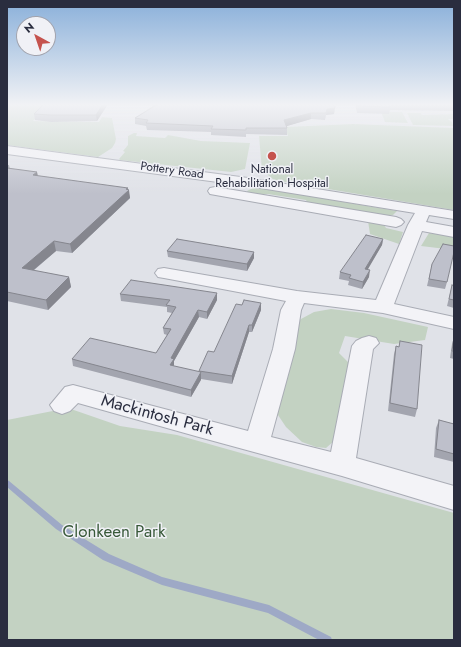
<!DOCTYPE html>
<style>
body{margin:0}
#map{position:relative;width:461px;height:647px;overflow:hidden;background:#e0e2e8;font-family:Jost,sans-serif}
canvas{display:block}
.frame{position:absolute;inset:0;border:8px solid #2a2d3f;pointer-events:none}
.north{position:absolute;left:16px;top:16px;width:40px;height:40px;box-sizing:border-box;background:#f0f1f6;border:1px solid #a1a3ad;border-radius:50%;rotate:320deg;font-size:11px;font-weight:700;line-height:16px;text-align:center;color:#2a2d3f}
.north::after{content:'';display:block;margin:auto;width:14px;height:18px;background:#c5534e;clip-path:polygon(50% 0,100% 100%,50% 72%,0 100%)}
</style>
<div id="map">
<canvas width="461" height="647"></canvas>
<div class="frame"></div>
<div class="north">N</div>
</div>
<script>
const c = document.querySelector('canvas').getContext('2d');
c.lineJoin = 'round';
function paint(path, color) {
  c.fillStyle = color;
  c.fill(path, 'evenodd');
}
function toPath(rows) {
  const path = new Path2D();
  for (const r of rows) {
    path.moveTo(r[0], r[1]);
    for (let i = 2; i < r.length; i += 2) path.lineTo(r[i], r[i + 1]);
  }
  return path;
}
function trace(path, color, width, dash) {
  c.strokeStyle = color;
  c.lineWidth = width;
  c.lineCap = dash ? 'butt' : 'round';
  c.setLineDash(dash || []);
  c.stroke(path);
}
function label(font, color, halo, rows, align = 'center') {
  c.font = font + ' Jost,sans-serif';
  c.lineWidth = 3;
  c.setLineDash([]);
  c.textBaseline = 'middle';
  c.strokeStyle = halo;
  c.fillStyle = color;
  for (const [text, x, y, turn = 0] of rows) {
    c.save();
    c.translate(x, y);
    c.rotate((+turn || 0) * Math.PI / 180);
    c.textAlign = isNaN(turn) ? turn : align;
    if (halo) c.strokeText(text, 0, 0);
    c.fillText(text, 0, 0);
    c.restore();
  }
}
paint(toPath([
 [7,104,51,104,33,121,99,122,102,117,112,118,116,139,115,143,112,148,98,157,7,145],
 [381,112,402,112,408,123,385,122],
 [407,113,421,113,422,115,453,114,454,119,448,119,452,122,453,126,413,125],
 [353,124,454,128,454,210,274,180,262,170,259,136,288,136,285,127],
 [134,133,137,133,136,136,165,138,168,135,201,141,250,143,245,169,231,172,120,160,119,159,125,152,123,151,128,145,128,136],
 [255,187,397,211,393,215,385,216,307,202,306,200,268,194,261,195,248,193,247,191],
 [368,221,384,225,386,228,403,232,399,244,370,234],
 [429,233,454,236,454,248,446,249,421,246],
 [331,309,364,313,428,327,425,340,394,344,345,336,339,353,349,363,334,441,326,448,316,447,302,442,286,427,278,415,277,406,298,323,301,319,314,312],
 [68,408,120,426,177,435,454,513,454,640,7,640,7,420]
]), '#c3d2c2');
paint(toPath([
 [7,480,9,481,62,525,109,554,162,577,269,605,331,637,332,640,319,640,268,613,162,585,103,560,56,529,7,487,7,480]
]), '#9ea9c6');
const minor = toPath([
 [7,146,248,178,454,211,454,219,429,215,426,222,454,227,454,237,422,231,394,304,454,317,454,329,383,313,304,303,301,310,295,349,271,437,331,452,352,346,356,341,362,338,369,336,376,338,379,343,373,349,356,458,454,486,454,510,342,476,199,437,78,403,70,411,62,414,54,411,50,405,65,387,73,385,248,431,273,349,281,310,286,301,164,278,158,277,155,273,158,269,164,268,297,291,376,300,408,225,415,213,248,186,7,154,7,146],
 [215,187,396,217,401,219,404,222,401,225,396,227,210,194,208,191,210,188,215,187]
]);
trace(minor, '#a9acb5', 2);
paint(minor, '#f3f3f7');
paint(toPath([
 [108,104,97,121,51,122,35,120,34,114],
 [139,104,335,104,334,114,326,115,325,120,311,119,286,126,287,128,287,135,246,134,246,137,211,135,211,132,147,130,146,126,135,124,135,118,156,104],
 [355,104,454,104,454,111,390,110,389,114,357,113],
 [7,165,9,165,10,169,38,176,128,190,130,198,72,253,56,251,33,271,69,277,71,287,48,310,7,301],
 [383,239,382,245,367,269,369,277,362,289,348,285,349,281,339,279,340,272],
 [167,251,254,252,254,258,247,271,168,257],
 [432,264,447,282,445,289,427,286],
 [452,285,454,286,454,308,447,306],
 [217,293,217,300,207,319,199,317,174,361,174,366,199,372,214,352,242,305,261,303,261,310,252,332,249,332,232,384,201,379,191,397,73,366,72,359,156,353,167,335,164,334,163,328,172,313,167,312,167,307,121,301,120,294],
 [454,337,454,359,450,358,452,344],
 [400,341,417,409,415,417,388,411,394,354,396,346,399,347],
 [439,420,454,424,454,462,434,457,436,428]
]), '#a3a5af');
paint(toPath([
 [103,104,108,104,97,121,96,115],
 [335,108,334,114,326,115,325,120,327,109],
 [311,113,311,119,284,127,284,120],
 [37,172,39,180,33,175],
 [128,188,128,191,129,190,130,198,72,253,70,244],
 [383,239,382,245,364,276,365,269],
 [54,241,56,251,24,278,22,268],
 [254,252,254,258,247,271,247,264],
 [370,270,369,277,362,289,363,282],
 [69,277,71,287,48,310,46,300],
 [217,293,217,300,207,319,207,312],
 [261,303,261,310,252,332,252,325],
 [198,310,199,317,174,361,174,366,170,365,171,358],
 [249,325,249,332,232,384,232,376],
 [201,372,201,380,191,397,191,390]
]), '#85868e');
const building = toPath([
 [44,104,103,104,96,115,50,115,34,114,44,104],
 [158,104,335,104,335,108,327,109,326,113,311,113,284,120,287,128,246,128,246,130,211,129,213,126,146,123,148,120,135,118,158,104],
 [358,104,389,104,390,107,358,106,358,104],
 [406,104,454,104,454,105,427,104,406,104],
 [7,168,37,172,33,175,128,188,126,189,129,190,70,244,54,241,22,268,69,277,46,300,7,292,7,168],
 [366,235,383,239,365,269,370,270,363,282,349,278,351,275,340,272,366,235],
 [177,239,254,252,247,264,167,251,177,239],
 [443,244,454,246,454,252,447,282,429,279,432,264,443,244],
 [131,280,217,293,207,312,198,310,171,358,174,359,170,365,201,372,191,390,72,359,90,338,156,353,171,329,163,328,176,307,166,305,170,300,120,294,131,280],
 [452,285,454,286,454,300,449,299,452,285],
 [244,300,261,303,252,325,249,325,232,376,199,371,208,351,214,352,236,304,242,305,244,300],
 [454,337,454,351,452,351,454,337],
 [400,341,422,345,417,409,390,403,396,346,399,347,400,341],
 [439,420,454,424,454,454,436,449,439,420]
]);
paint(building, '#bec0cb');
trace(building, '#85868e', 1);
const sky = c.createLinearGradient(0, 0, 0, 194);
sky.addColorStop(0, '#8ab0da');
sky.addColorStop(0.54, '#f1f2f5');
sky.addColorStop(1, '#f1f2f500');
c.fillStyle = sky;
c.fillRect(0, 0, 461, 194);
for (const [x, y, r, color] of [
 [272,156,5,"#c5534e"]
]) {
  const dot = new Path2D();
  dot.arc(x, y, r, 0, 2 * Math.PI);
  c.fillStyle = color;
  c.fill(dot);
  trace(dot, '#f0f1f6', 1.5);
}
label('12px', '#2a2d3f', '#f0f1f6', [
 ["National",272,170],
 ["Rehabilitation Hospital",272,184]
]);
label('12px', '#2a2d3f', '#f0f1f6', [
 ["Pottery Road",172,171,8]
]);
label('17px', '#2a2d3f', '#f0f1f6', [
 ["Mackintosh Park",157,416,15]
]);
label('17px', '#385939', '#f0f1f6', [
 ["Clonkeen Park",114,533]
]);
</script>
